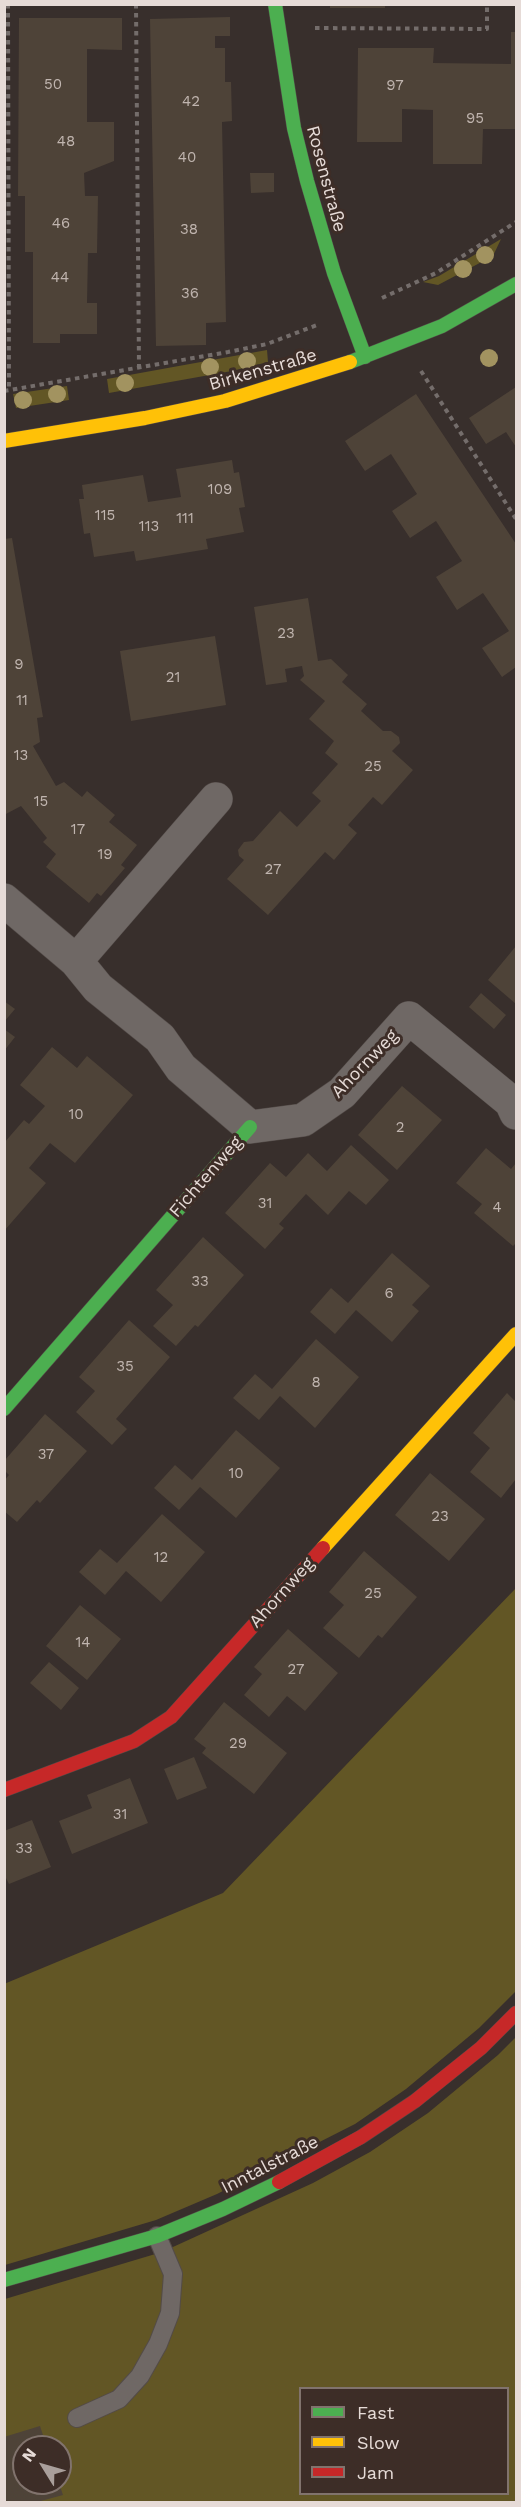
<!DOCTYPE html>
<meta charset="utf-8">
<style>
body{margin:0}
#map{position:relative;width:521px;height:2507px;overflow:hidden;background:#382f2c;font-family:"Work Sans",sans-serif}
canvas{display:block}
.frame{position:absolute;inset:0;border:6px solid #e6dbd7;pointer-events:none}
.legend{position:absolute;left:299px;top:2387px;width:210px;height:108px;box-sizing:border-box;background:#3d2d27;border:2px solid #81736d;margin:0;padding:8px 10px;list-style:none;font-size:18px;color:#e6dbd7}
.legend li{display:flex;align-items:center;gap:12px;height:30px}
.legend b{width:30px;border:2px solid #81736d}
.north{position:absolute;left:12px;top:2435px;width:60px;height:60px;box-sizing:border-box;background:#3d2d27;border:2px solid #81736d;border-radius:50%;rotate:307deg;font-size:16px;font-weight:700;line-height:24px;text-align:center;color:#e6dbd7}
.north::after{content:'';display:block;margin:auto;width:21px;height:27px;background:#a99f9b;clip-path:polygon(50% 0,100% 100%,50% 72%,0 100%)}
</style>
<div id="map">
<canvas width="521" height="2507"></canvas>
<div class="frame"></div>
<ul class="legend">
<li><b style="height:8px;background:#4caf50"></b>Fast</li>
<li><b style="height:8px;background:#ffc107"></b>Slow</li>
<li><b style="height:8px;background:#c62828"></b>Jam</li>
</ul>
<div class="north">N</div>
</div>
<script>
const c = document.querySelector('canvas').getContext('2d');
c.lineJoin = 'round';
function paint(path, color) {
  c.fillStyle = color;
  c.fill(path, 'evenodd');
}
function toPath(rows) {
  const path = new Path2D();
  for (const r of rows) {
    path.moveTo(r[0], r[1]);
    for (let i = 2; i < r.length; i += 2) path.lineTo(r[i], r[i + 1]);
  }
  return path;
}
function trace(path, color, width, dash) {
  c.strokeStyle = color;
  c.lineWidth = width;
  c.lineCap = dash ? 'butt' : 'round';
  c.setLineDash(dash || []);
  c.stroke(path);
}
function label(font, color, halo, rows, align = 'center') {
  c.font = font + ' "Work Sans",sans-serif';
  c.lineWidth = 6;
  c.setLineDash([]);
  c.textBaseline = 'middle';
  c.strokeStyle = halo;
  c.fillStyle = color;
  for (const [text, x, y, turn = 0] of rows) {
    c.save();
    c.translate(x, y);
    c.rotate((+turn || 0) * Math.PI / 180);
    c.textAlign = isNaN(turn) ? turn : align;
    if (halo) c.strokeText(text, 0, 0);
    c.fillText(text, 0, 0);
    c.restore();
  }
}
paint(toPath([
 [501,239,493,256,438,285,423,282,439,276],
 [267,350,268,362,232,371,109,393,107,379],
 [67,386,69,400,16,408,13,394],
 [516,1588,516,1991,479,2028,406,2089,355,2124,217,2194,156,2220,5,2265,4,1984,223,1893],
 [516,2037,516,2502,5,2502,5,2299,162,2252,313,2183,370,2152,428,2113,498,2055],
 [300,2388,508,2388,508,2494,300,2494],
 [24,2447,60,2447,60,2483,24,2483]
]), '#625625');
paint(toPath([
 [330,4,385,4,385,8,330,8],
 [230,17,230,36,215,36,215,48,225,48,225,82,231,82,232,121,222,122,226,322,206,323,206,345,156,346,150,19],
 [19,18,122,18,122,50,87,49,87,122,114,122,114,161,84,173,85,196,98,196,97,253,88,253,87,303,97,303,97,334,60,334,60,343,33,343,33,252,25,252,25,196,18,196],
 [511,32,516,32,516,129,483,129,482,164,433,164,433,110,402,109,402,142,357,142,358,48,434,48,433,63,511,64],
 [250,173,274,173,274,192,251,193],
 [516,387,516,447,506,432,486,444,469,418],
 [416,394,516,544,516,667,502,677,482,648,509,631,483,593,457,610,436,577,462,561,436,521,410,538,392,511,417,494,391,454,365,471,345,441],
 [232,460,234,473,239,472,245,507,239,508,244,532,206,539,208,549,136,561,134,551,94,557,90,533,84,534,79,499,84,499,82,485,143,475,148,502,181,497,176,469],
 [12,538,43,717,37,718,40,742,33,746,56,786,64,782,82,797,87,791,115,815,109,822,137,845,121,865,125,868,101,896,97,893,89,903,46,867,56,854,43,842,47,838,21,806,4,815,4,539],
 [308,598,318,661,331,659,348,675,342,682,367,704,361,711,383,731,391,731,399,737,400,743,392,751,413,770,382,805,373,797,348,825,357,833,334,860,325,852,268,915,227,879,244,860,239,856,238,850,244,842,253,841,280,811,297,827,321,801,312,793,338,764,325,753,334,741,309,719,325,701,300,680,304,676,302,666,285,669,287,682,266,685,254,607],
 [215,636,226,705,131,721,120,651],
 [516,946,516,1004,488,980],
 [481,993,506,1015,494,1029,469,1007],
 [4,1001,15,1009,4,1022],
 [4,1029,15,1037,4,1051],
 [52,1047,77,1068,87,1056,133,1095,75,1163,50,1143,29,1168,46,1183,4,1231,4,1143,24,1120,29,1124,45,1106,20,1085],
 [402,1086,442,1120,397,1170,358,1135],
 [351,1145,389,1180,366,1205,349,1191,328,1215,306,1194,279,1224,284,1228,265,1249,225,1213,270,1163,286,1177,308,1153,327,1171],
 [486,1148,511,1169,516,1163,516,1243,513,1246,474,1213,482,1204,456,1183],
 [203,1237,244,1275,198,1327,195,1325,176,1346,153,1326,173,1305,156,1290],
 [392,1253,430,1286,412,1305,419,1311,392,1342,356,1310,335,1334,310,1312,331,1288,348,1303],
 [129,1320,170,1357,116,1419,127,1429,112,1445,76,1412,95,1391,79,1377],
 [316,1339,359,1377,315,1428,280,1396,259,1420,233,1398,255,1374,272,1389],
 [507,1393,516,1402,516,1479,501,1498,470,1472,490,1448,473,1433],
 [45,1414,87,1451,40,1503,37,1500,17,1522,4,1511,4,1481,9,1475,5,1471,5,1460],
 [236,1430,280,1468,236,1518,200,1487,179,1510,154,1488,175,1465,192,1480],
 [430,1473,485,1519,449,1561,395,1515],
 [162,1514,205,1552,161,1602,126,1571,105,1595,79,1572,100,1549,117,1563],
 [364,1551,417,1597,382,1638,378,1635,359,1658,323,1628,344,1605,329,1592],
 [80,1605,121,1639,87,1680,46,1646],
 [288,1629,338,1673,305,1711,287,1696,269,1717,244,1695,262,1674,254,1667],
 [49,1662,79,1688,61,1710,30,1683],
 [224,1702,287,1753,254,1794,202,1753,206,1748,194,1739],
 [194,1757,207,1788,177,1800,164,1769],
 [130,1778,148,1823,72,1854,59,1821,92,1808,87,1795],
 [32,1820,51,1867,9,1884,4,1874,4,1831],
 [40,2426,47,2447,24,2447,24,2483,59,2483,63,2495,37,2502,4,2502,4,2437]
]), '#4e4338');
const lane = toPath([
 [77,2418,119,2399,140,2376,158,2344,170,2313,173,2274,157,2236]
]);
const street = toPath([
 [4,900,76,961,98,988,160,1038,181,1068,250,1127,303,1120,342,1093,409,1018,511,1102,516,1113],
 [76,961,216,799]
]);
const fast = toPath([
 [275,4,294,128,307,181,334,273,365,357],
 [350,362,442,326,516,284],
 [4,1409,250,1127],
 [4,2280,157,2236,223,2209,279,2182]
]);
const slow = toPath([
 [4,441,145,418,225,401,350,362],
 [323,1548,516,1334]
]);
const jam = toPath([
 [4,1790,134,1741,171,1717,323,1548],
 [279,2182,361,2137,415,2101,481,2048,516,2013]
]);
trace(lane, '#534b48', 20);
trace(street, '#534b48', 34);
trace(fast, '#534b48', 15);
trace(slow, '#534b48', 15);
trace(jam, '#534b48', 15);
trace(toPath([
 [8,4,9,390],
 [136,4,139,368],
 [315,28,487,29,487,4],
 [382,298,436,273,516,222],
 [421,371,516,519],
 [4,391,228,352,267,344,317,325]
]), '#746d6b', 4, [4.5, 4.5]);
trace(lane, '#6f6865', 18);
trace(street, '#6f6865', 33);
trace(fast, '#4caf50', 14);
trace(slow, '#ffc107', 14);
trace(jam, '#c62828', 14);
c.fillStyle = '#a29360';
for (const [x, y] of [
 [485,255],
 [463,269],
 [489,358],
 [247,361],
 [210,367],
 [125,383],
 [57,394],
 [23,400]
]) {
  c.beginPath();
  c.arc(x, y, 9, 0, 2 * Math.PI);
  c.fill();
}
label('15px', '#c0b5af', null, [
 ["50",53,85],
 ["97",395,86],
 ["42",191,102],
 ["95",475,119],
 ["48",66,142],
 ["40",187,158],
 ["46",61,224],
 ["38",189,230],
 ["44",60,278],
 ["36",190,294],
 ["109",220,490],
 ["115",105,516],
 ["111",185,519],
 ["113",149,527],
 ["23",286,634],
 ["9",19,665],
 ["21",173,678],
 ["11",22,701],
 ["13",21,756],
 ["25",373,767],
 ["15",41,802],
 ["17",78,830],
 ["19",105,855],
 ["27",273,870],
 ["10",76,1115],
 ["2",400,1128],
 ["31",265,1204],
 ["4",497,1208],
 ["33",200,1282],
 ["6",389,1294],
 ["35",125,1367],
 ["8",316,1383],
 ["37",46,1455],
 ["10",236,1474],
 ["23",440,1517],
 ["12",161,1558],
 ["25",373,1594],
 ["14",83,1643],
 ["27",296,1670],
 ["29",238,1744],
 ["31",120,1815],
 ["33",24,1849]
]);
label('18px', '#e6dbd7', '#3d2d27', [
 ["Rosenstraße",326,179,75],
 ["Birkenstraße",263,370,-16],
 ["Ahornweg",365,1064,-46],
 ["Fichtenweg",206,1177,-49],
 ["Ahornweg",282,1593,-48],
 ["Inntalstraße",270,2165,-27]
]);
</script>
